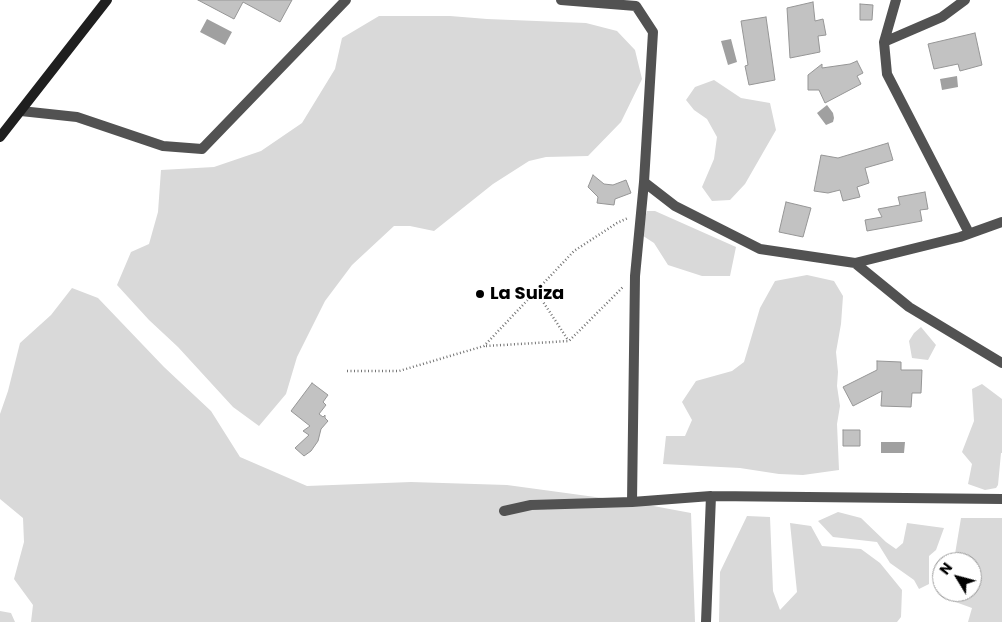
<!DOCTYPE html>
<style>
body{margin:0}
#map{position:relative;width:1002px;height:622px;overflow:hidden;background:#fff;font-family:Poppins,sans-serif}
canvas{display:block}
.north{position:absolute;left:932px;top:552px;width:50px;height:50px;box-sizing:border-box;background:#fff;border:1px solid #999;border-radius:50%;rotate:307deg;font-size:14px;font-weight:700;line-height:20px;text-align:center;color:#000}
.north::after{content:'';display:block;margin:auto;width:18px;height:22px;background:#000;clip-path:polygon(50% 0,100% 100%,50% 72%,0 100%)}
</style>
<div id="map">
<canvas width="1002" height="622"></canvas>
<div class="north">N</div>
</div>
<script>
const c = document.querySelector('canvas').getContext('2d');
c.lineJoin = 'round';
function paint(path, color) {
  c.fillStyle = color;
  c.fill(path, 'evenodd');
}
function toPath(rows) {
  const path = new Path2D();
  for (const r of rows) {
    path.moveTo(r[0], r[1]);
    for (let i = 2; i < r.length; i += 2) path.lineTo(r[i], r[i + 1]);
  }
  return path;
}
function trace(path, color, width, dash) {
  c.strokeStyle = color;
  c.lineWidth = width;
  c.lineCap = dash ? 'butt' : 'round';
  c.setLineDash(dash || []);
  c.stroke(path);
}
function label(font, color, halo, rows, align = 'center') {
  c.font = font + ' Poppins,sans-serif';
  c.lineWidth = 4;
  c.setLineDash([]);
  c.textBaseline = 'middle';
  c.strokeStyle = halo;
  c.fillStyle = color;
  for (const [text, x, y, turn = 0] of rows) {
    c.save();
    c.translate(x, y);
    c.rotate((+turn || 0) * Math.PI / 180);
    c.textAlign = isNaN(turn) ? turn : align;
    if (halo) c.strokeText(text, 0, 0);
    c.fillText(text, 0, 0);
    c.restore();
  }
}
paint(toPath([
 [379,16,450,16,487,19,586,23,617,31,635,50,642,79,621,122,588,156,546,157,529,161,493,184,434,231,410,226,394,226,352,265,325,301,297,357,286,394,259,426,233,407,178,347,149,320,117,285,131,252,149,244,158,212,161,170,214,167,261,151,302,123,335,69,342,38],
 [714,80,741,98,770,103,776,130,745,184,730,200,712,201,702,187,714,159,717,137,707,119,694,110,686,100,695,87],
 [647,211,655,211,736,247,730,276,702,276,668,265,654,243,637,232,644,221],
 [807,275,834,281,843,296,841,324,836,352,838,372,837,386,840,406,837,424,839,470,803,475,779,474,740,468,663,464,666,436,685,436,692,420,682,402,696,381,732,371,744,362,760,308,775,281],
 [72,288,98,298,164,367,211,411,240,457,307,486,411,482,507,485,632,502,691,513,695,622,31,622,33,605,14,579,24,542,23,518,0,499,0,414,8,391,20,343,51,315],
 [921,327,936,345,928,360,912,358,909,341,914,333],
 [982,384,1002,399,1002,453,1001,453,998,485,996,488,985,490,968,484,972,464,962,452,974,421,972,389],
 [838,512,861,518,886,542,896,549,903,543,907,523,944,528,936,550,929,556,929,584,919,589,914,580,890,563,877,542,833,537,818,521],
 [747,516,770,517,773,591,780,610,797,592,790,523,811,526,822,546,861,549,880,563,902,590,901,617,897,622,719,622,720,572],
 [961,518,1002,518,1002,622,968,622,972,608,947,599,945,592,972,592,972,562,950,562,955,554],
 [0,611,11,613,15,622,0,622]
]), '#d9d9d9');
paint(toPath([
 [207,19,232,32,225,45,200,32],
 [731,39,737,62,728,65,721,41],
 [957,76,958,87,942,90,940,79],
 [827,105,833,113,834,118,833,122,826,125,817,113],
 [881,442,905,442,904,453,881,453]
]), '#a0a0a0');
const building = toPath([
 [198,0,292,0,280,22,243,2,234,19,198,0],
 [813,2,815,21,823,19,826,35,818,36,820,52,790,58,787,8,813,2],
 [860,4,873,5,872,20,860,20,860,4],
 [766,17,775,80,749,85,745,66,748,65,741,21,766,17],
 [975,33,982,65,960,71,958,64,934,69,928,44,975,33],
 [857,61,863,73,857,76,861,84,825,103,819,90,808,90,808,75,822,64,822,68,850,64,857,61],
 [888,143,893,160,865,168,869,183,857,187,860,197,843,201,840,190,828,193,814,191,821,155,838,158,888,143],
 [593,175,604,184,613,185,626,180,631,193,615,199,614,205,597,203,598,197,588,187,593,175],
 [925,192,928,209,920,210,922,221,867,231,865,220,882,217,878,209,900,205,898,197,925,192],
 [786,202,811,208,803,237,779,232,786,202],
 [877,361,901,362,901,370,922,370,921,393,912,393,911,407,881,406,882,391,853,406,843,387,877,370,877,361],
 [312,383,328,395,323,402,326,405,319,414,323,417,325,415,325,418,328,421,321,429,318,441,311,451,304,456,295,448,309,435,303,431,310,426,291,411,312,383],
 [843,430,860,430,860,446,843,446,843,430]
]);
paint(building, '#c2c2c2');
trace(building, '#969696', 1);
trace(toPath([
 [536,291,568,340],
 [486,346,569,341,623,287],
 [347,371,399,371,484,346,574,251,617,223,628,218]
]), '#747474', 2.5, [1, 2.5]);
trace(toPath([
 [561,0,636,6,653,32,644,182,675,206,760,249,855,263,960,237,1002,222],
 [896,0,884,42,887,74,969,233],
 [884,42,942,17,965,0],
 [21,111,77,117,163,146,202,149,346,0],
 [855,263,909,307,1002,363],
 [632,502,635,276,644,182],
 [504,511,531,505,632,502,711,496,1002,499],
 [706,622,711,496]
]), '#525252', 10);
trace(toPath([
 [0,137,107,0]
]), '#1f1f1f', 10);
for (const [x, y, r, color] of [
 [480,294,5,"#000"]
]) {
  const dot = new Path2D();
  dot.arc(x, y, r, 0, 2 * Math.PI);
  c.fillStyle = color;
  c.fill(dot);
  trace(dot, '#fff', 2);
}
label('bold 18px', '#000', '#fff', [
 ["La Suiza",490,294]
], 'left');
</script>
